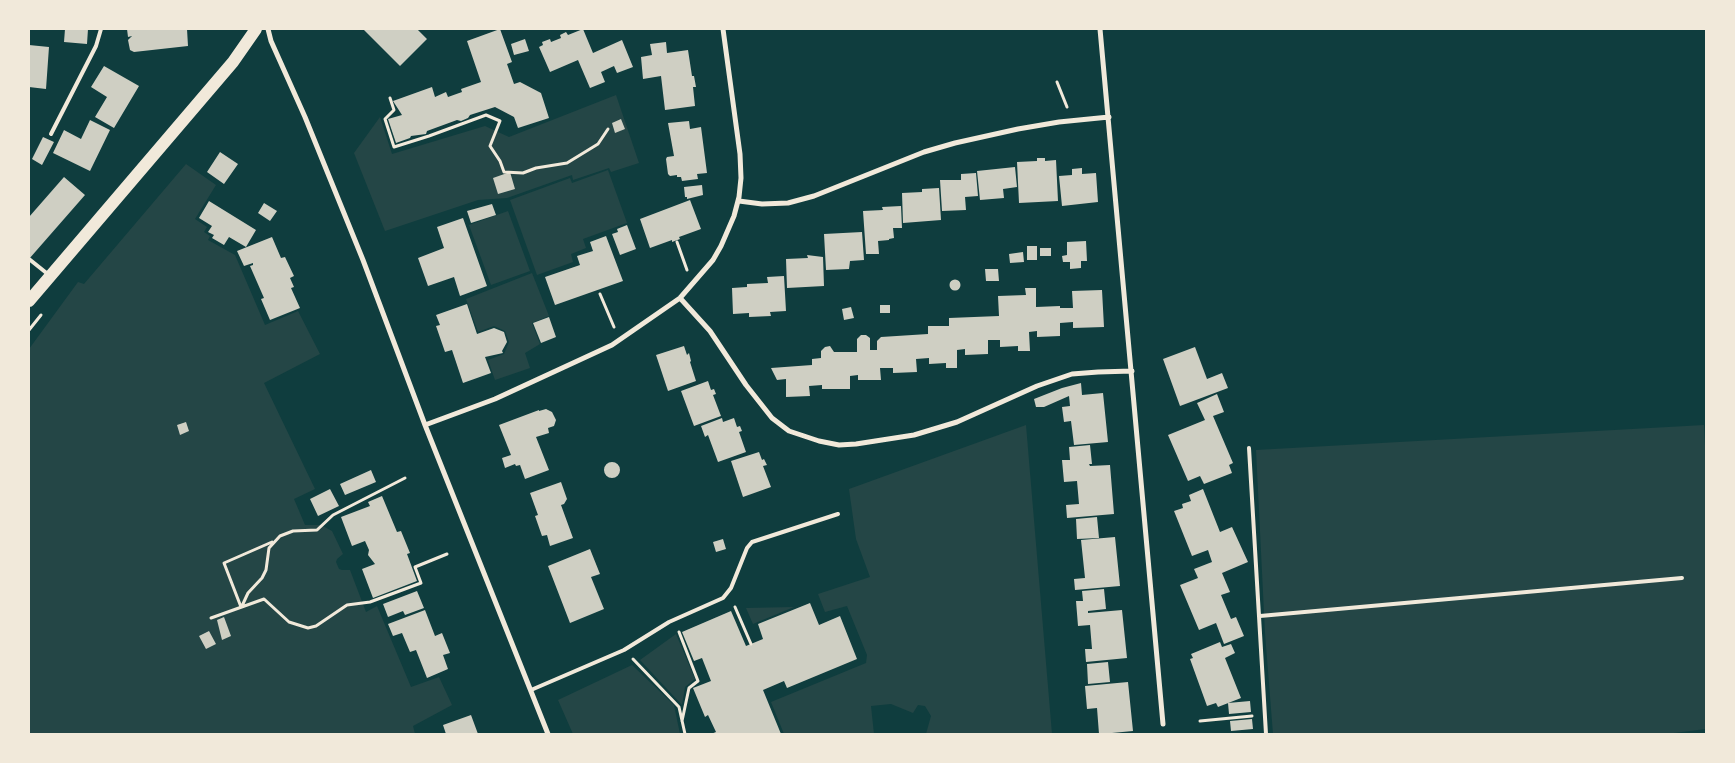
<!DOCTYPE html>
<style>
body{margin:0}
#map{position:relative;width:1735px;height:763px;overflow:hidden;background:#0f3d3e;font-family:"Varela Round",sans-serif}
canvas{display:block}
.frame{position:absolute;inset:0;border:30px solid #f1e9da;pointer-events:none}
</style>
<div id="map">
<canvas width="1735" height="763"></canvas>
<div class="frame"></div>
</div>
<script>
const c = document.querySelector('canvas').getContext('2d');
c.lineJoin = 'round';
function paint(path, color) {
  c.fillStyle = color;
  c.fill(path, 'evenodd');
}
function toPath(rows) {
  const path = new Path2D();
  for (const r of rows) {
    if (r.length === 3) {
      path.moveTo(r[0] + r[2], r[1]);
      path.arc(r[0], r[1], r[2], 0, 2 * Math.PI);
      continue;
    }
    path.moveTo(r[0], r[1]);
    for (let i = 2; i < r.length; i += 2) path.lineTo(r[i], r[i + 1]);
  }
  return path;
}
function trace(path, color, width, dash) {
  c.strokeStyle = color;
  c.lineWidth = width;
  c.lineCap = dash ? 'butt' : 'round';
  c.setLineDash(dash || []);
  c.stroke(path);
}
paint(toPath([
 [616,95,639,163,611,172,609,168,573,180,572,175,507,198,478,200,385,231,354,153,380,117,392,154,485,126,509,137],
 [186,164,216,185,195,219,207,227,204,232,210,236,208,240,235,255,265,325,298,311,320,354,264,383,315,489,294,499,305,525,321,525,332,531,343,554,337,559,336,562,339,569,342,570,350,570,366,612,377,606,411,687,439,677,452,705,413,726,415,734,29,734,29,349,78,282,84,284],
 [608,170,627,223,583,239,586,248,571,254,573,262,537,275,510,200,570,178,572,183],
 [508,211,530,271,491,285,469,225],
 [532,273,549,316,532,323,540,344,525,353,530,368,495,380,488,360,504,354,509,342,505,331,494,326,478,332,466,299],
 [1026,425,1052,734,926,734,931,716,925,706,918,705,913,713,891,704,871,706,874,734,784,734,771,702,866,663,867,655,847,606,825,612,818,594,870,577,856,539,849,489],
 [1704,425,1706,466,1706,729,1666,734,1273,734,1265,633,1256,450],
 [794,607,753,624,746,608],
 [676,634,695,679,685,687,682,705,640,660],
 [632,665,674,705,680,734,573,734,558,700]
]), '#244646');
paint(toPath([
 [65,29,88,29,87,44,64,42],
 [127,29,187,29,188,46,134,52,130,50,128,40,132,36,128,37],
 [363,29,417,29,427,39,400,66],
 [500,29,512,62,507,64,514,84,520,82,541,93,549,118,518,128,514,117,495,107,470,115,468,118,461,121,457,120,427,131,426,134,411,136,410,138,396,143,388,119,402,115,393,101,432,87,435,97,446,92,448,97,462,92,461,89,481,82,467,41],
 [583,29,593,53,622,40,633,67,617,73,614,66,601,72,605,82,590,88,578,60,550,72,539,47,543,45,542,42,550,39,551,42,561,38,560,35,566,32,568,35],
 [525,39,529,51,514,55,511,44],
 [666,42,667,53,688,50,692,76,694,76,696,87,693,87,695,106,665,110,661,76,643,79,641,57,652,55,650,44],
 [29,45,49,47,46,89,29,87],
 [104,66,139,86,114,128,95,117,107,97,91,87],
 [621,119,625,129,615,133,612,123],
 [90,120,110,130,90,171,53,153,64,130,81,139],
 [689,121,690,129,701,127,707,173,697,174,698,179,682,181,681,177,677,177,677,175,670,176,668,174,666,159,667,157,674,156,668,123],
 [43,137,54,142,42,165,32,159],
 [220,152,238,164,224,184,207,172],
 [1037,158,1045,158,1045,161,1056,160,1058,201,1019,203,1017,162,1037,161],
 [1015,167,1017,187,1003,189,1004,198,980,200,977,171],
 [1082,168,1082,174,1096,173,1098,202,1062,206,1059,176,1072,175,1072,169],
 [510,172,515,189,498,194,493,178],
 [976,173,978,196,965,197,966,210,942,211,940,180,961,180,961,174],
 [64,177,85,195,29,259,29,217],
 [702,185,703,195,687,199,687,197,685,197,684,187],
 [939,188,941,220,903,223,902,193,922,192,922,189],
 [690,200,701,229,679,237,680,239,672,242,672,240,650,248,640,219],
 [209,201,256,230,246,247,229,237,224,245,212,238,214,235,208,232,212,226,199,218],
 [264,203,277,211,270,221,258,213],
 [492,204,496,215,471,223,467,211],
 [901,206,902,228,893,228,894,238,889,239,889,240,878,241,879,254,866,254,863,211,883,210,882,207],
 [463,218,487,286,460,296,454,277,428,286,418,258,444,248,437,227],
 [627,225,636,249,620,255,612,234,618,232,617,229],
 [862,232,864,260,850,261,849,269,826,270,824,234],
 [606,236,623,281,555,305,545,277,580,265,577,256,593,251,590,242],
 [272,237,281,258,285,257,294,276,290,278,294,287,291,288,300,308,270,320,261,299,264,298,250,266,253,265,253,263,244,266,237,251],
 [1086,241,1087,261,1081,261,1081,268,1070,269,1070,262,1063,262,1062,256,1067,255,1067,242],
 [1027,246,1037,246,1037,260,1027,260],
 [1040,248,1051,248,1051,256,1040,256],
 [1023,252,1024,262,1010,263,1009,254],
 [807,255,823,257,824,286,787,288,786,259,808,258],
 [985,269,998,269,999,281,986,281],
 [784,276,786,311,770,312,771,316,749,317,749,313,733,314,732,288,747,287,747,284,768,283,767,277],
 [955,285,5.5],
 [1025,288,1036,288,1036,307,1060,306,1060,308,1073,308,1072,291,1102,290,1104,327,1073,328,1073,322,1060,323,1060,336,1037,337,1037,331,1029,332,1030,351,1018,351,1018,346,1000,347,1000,340,988,340,988,354,965,355,965,349,957,350,957,368,946,368,946,363,929,364,929,358,916,359,917,372,893,373,893,368,880,368,881,380,858,380,858,375,850,376,850,389,822,389,822,385,809,386,810,396,786,397,786,379,777,380,771,368,812,365,812,359,821,358,821,351,825,347,830,346,834,352,857,352,857,339,861,335,866,335,870,338,870,350,877,350,877,341,881,337,928,334,928,326,949,326,949,318,999,316,998,296,1026,295],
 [467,304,477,334,494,328,504,332,507,342,502,351,503,353,485,357,491,373,463,383,452,350,445,352,436,326,440,325,436,315],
 [880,305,890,305,890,313,880,313],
 [851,307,854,318,844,320,842,309],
 [549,317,556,337,541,343,533,323],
 [684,346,687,355,689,353,691,361,690,362,696,381,668,391,656,355],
 [1195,347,1207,379,1222,373,1228,388,1180,406,1163,359],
 [708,381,711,390,714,389,716,394,713,395,721,416,694,426,681,391],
 [1081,383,1082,395,1103,393,1108,442,1074,445,1071,421,1064,422,1062,407,1070,406,1069,396,1044,407,1036,407,1034,399,1062,388],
 [1217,394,1224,412,1213,416,1233,463,1229,465,1232,473,1204,484,1200,476,1188,481,1168,435,1205,420,1197,403],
 [546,409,552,412,556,420,554,426,548,428,549,433,536,437,549,470,525,479,520,465,516,466,515,464,505,468,502,458,511,455,499,425,539,410,539,411],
 [722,418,723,422,734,418,737,427,740,426,742,431,739,432,746,452,718,462,708,435,705,437,701,426],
 [186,422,189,431,180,435,177,425],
 [1090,445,1092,464,1089,464,1090,466,1110,465,1114,514,1067,518,1066,505,1079,504,1077,481,1064,482,1062,460,1070,460,1069,447],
 [759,452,762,460,764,459,767,465,763,466,771,487,743,497,731,461],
 [612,470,8],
 [371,470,376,482,345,495,340,484],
 [561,482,567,499,564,504,561,505,573,538,550,546,547,535,542,536,535,516,538,515,530,493],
 [330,489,339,506,318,516,310,499],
 [1203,489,1220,532,1232,527,1248,562,1222,573,1230,592,1221,595,1231,619,1236,617,1244,636,1224,644,1216,623,1199,630,1180,585,1198,578,1194,569,1212,562,1208,550,1192,556,1174,511,1183,508,1182,504,1191,501,1189,495],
 [382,496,397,532,401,531,410,553,407,554,417,581,373,598,362,569,375,564,368,555,369,550,365,541,352,546,341,517,370,506,368,502],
 [1097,517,1099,538,1077,539,1076,519],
 [1115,537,1120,586,1075,590,1074,579,1085,578,1081,540],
 [723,539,726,549,716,552,713,542],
 [590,549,600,574,591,577,604,609,570,623,548,566],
 [1104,589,1106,609,1088,611,1088,613,1122,610,1127,658,1086,662,1085,649,1092,649,1090,625,1078,626,1076,601,1083,601,1082,591],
 [417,591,424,608,405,615,403,611,388,617,383,604],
 [810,603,819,625,840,616,857,659,787,688,784,681,763,690,781,734,711,734,716,732,708,715,705,717,693,688,711,681,702,658,694,661,682,632,731,611,746,646,763,639,758,624],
 [425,610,435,636,442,633,450,653,443,655,448,669,427,678,416,650,410,652,402,633,393,636,388,624],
 [224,617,231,636,222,640,217,620],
 [209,631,216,644,206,649,199,636],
 [1220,642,1222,647,1231,644,1235,653,1225,658,1241,698,1218,707,1216,703,1207,706,1190,659,1193,658,1191,654],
 [1108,662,1110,682,1088,684,1087,664],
 [1128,682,1133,731,1112,733,1112,734,1099,734,1097,708,1087,709,1085,686],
 [1250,701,1251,712,1229,714,1228,703],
 [471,715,478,734,446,734,443,725],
 [1252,719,1253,729,1231,731,1230,721]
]), '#cfcfc3');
trace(toPath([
 [1057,82,1067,107],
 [390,98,394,110,385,119,394,147,429,136,486,115,500,121,490,146,500,161,504,172,523,173,536,168,567,163,598,144,608,129],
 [677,242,687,270],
 [600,294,614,327],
 [29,330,41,315],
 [242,606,248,593,262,578,266,570,269,548,280,536,293,531,317,530,333,515,405,478],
 [241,607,224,563,272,542],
 [735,607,751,644],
 [211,618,264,599,289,622,308,628,316,626,347,605,370,602,421,583,415,567,447,554],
 [679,632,698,681,689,688,682,721],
 [633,659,679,707,685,734],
 [1200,721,1252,716]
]), '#f1e9da', 3);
trace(toPath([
 [51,134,96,46,101,29],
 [29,259,49,275],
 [1249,448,1266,734],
 [1260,616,1682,578],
 [531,690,624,650,669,622,723,598,731,588,747,548,752,542,838,514]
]), '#f1e9da', 4);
trace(toPath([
 [268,29,271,41,305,117,363,260,425,425,548,734],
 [1100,29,1163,724],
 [739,201,762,204,788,203,814,196,924,152,955,143,1018,129,1059,122,1109,117],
 [680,298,710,331,746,385,772,418,789,431,819,441,839,445,856,444,914,435,957,422,1037,386,1072,374,1098,372,1132,371],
 [425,425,495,399,612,345,680,298,713,260,721,246,734,216,739,197,741,178,740,154,723,29]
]), '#f1e9da', 5);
trace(toPath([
 [29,301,233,62,256,29]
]), '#f1e9da', 12);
</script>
